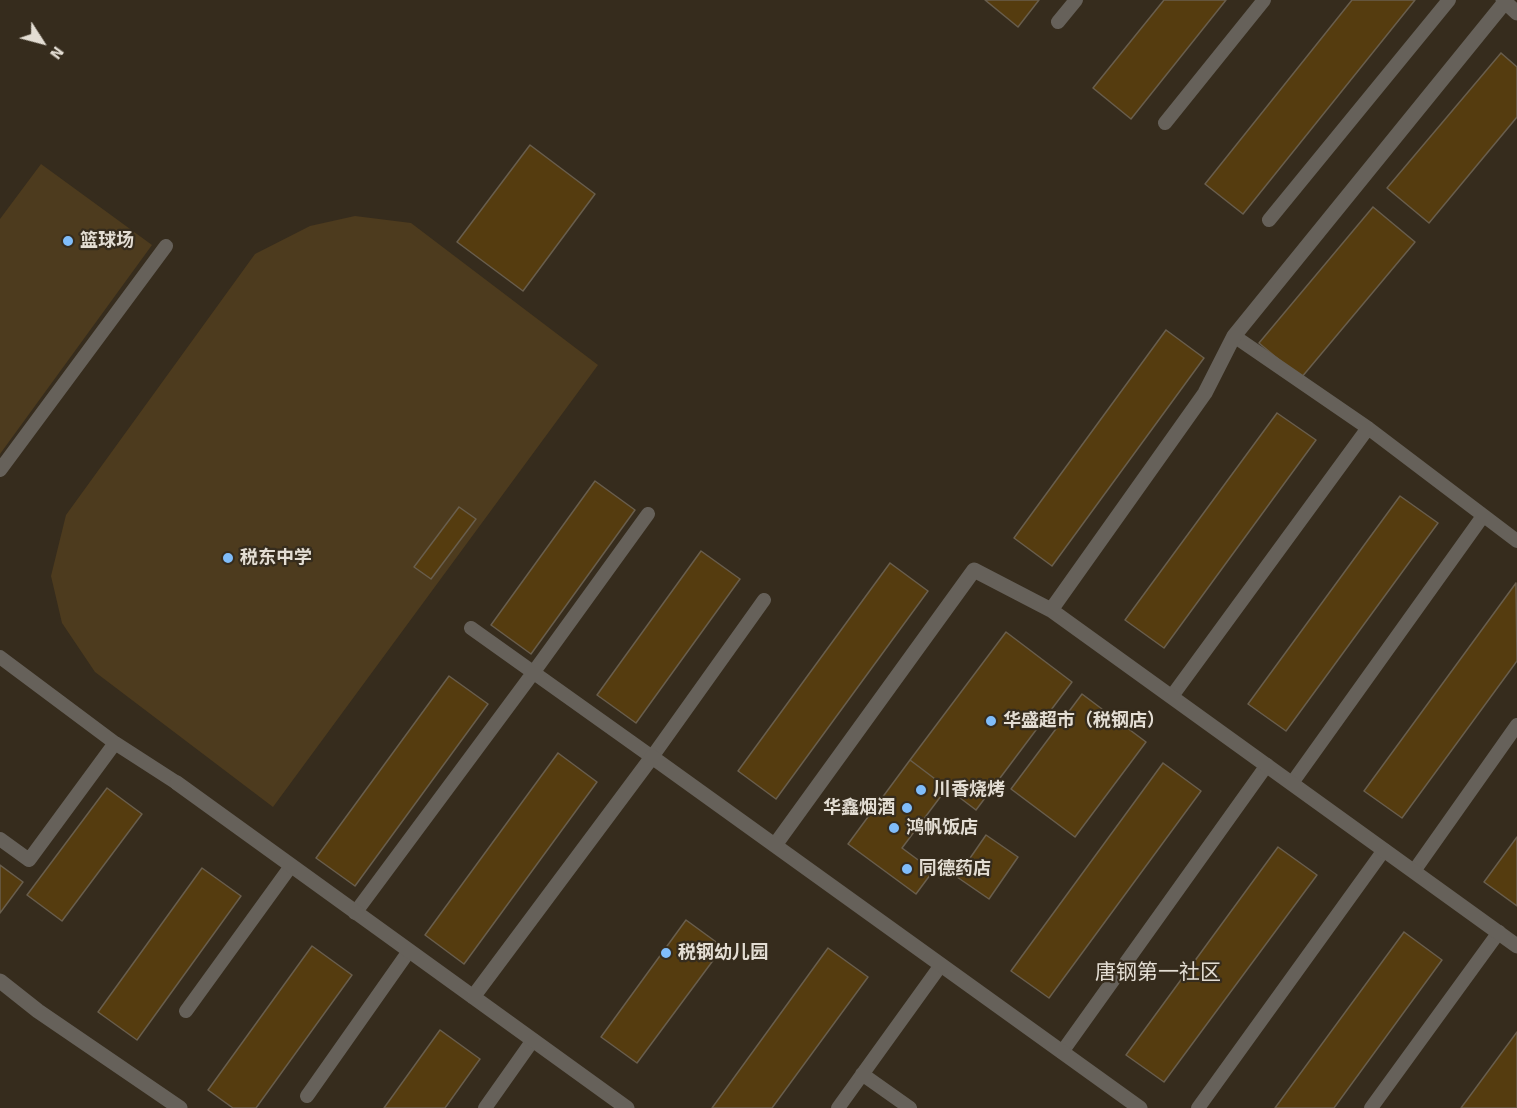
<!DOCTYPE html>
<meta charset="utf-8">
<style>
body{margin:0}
#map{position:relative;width:1517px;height:1108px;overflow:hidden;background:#362c1d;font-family:Signika,sans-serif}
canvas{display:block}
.north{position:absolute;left:12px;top:12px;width:60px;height:60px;-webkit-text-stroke:4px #362c1d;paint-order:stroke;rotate:126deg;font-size:16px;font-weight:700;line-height:24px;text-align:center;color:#e3ddd3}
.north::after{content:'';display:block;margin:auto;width:21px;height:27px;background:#e3ddd3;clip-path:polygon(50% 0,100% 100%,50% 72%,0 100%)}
</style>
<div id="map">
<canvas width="1517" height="1108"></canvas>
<div class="north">N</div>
</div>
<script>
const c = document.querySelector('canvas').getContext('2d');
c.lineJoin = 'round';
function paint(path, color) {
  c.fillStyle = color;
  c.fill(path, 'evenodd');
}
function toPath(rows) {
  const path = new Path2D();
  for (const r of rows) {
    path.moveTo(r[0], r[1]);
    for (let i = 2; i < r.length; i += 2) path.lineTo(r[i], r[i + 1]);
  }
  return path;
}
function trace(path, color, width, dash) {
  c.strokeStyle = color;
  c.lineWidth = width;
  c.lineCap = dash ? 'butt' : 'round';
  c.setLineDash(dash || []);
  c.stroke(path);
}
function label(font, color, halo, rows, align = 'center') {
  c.font = font + ' Signika,"Noto Sans SC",sans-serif';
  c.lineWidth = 4.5;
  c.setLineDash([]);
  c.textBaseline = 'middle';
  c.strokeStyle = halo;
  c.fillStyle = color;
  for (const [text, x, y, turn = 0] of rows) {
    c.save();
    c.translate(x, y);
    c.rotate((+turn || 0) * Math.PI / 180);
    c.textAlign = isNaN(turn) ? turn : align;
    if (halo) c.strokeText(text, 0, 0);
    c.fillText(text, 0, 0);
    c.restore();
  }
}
paint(toPath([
 [41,164,152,245,0,454,0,219],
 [355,216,411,223,598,365,273,807,95,672,62,623,51,576,66,515,255,254,310,226]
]), '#4d3b1e');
const building = toPath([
 [985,0,1039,0,1018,27,985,0],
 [1164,0,1226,0,1131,119,1093,88,1164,0],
 [1352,0,1415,0,1243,214,1205,184,1352,0],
 [1501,53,1517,67,1517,117,1429,223,1387,188,1501,53],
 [530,145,595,194,523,291,457,242,530,145],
 [1373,207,1415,242,1301,378,1259,343,1373,207],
 [1166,330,1204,358,1052,566,1014,538,1166,330],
 [1277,413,1316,440,1164,648,1125,620,1277,413],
 [595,481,635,510,531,654,491,625,595,481],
 [1400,496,1438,523,1286,731,1248,704,1400,496],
 [459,507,476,519,431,579,414,567,459,507],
 [701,551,740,579,636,723,597,695,701,551],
 [890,563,928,591,776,799,738,771,890,563],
 [1516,583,1517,661,1402,818,1364,791,1516,583],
 [1006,632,1072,682,976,810,910,760,1006,632],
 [449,676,488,704,355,886,316,858,449,676],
 [1082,694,1146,742,1075,837,1011,789,1082,694],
 [558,753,597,782,464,964,425,935,558,753],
 [910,760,947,788,902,848,933,871,916,894,848,844,910,760],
 [1163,763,1201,791,1049,998,1011,971,1163,763],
 [107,788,142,814,62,921,27,895,107,788],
 [986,835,1018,857,989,899,957,877,986,835],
 [1517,837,1517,906,1484,882,1517,837],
 [1278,847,1317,875,1164,1082,1126,1055,1278,847],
 [0,865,23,882,0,913,0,865],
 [202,868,241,896,137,1040,98,1012,202,868],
 [686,920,723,947,637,1063,601,1037,686,920],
 [1404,932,1442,960,1334,1108,1275,1108,1404,932],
 [312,946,352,975,256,1108,233,1108,208,1090,312,946],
 [828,948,868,977,772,1108,712,1108,828,948],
 [440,1030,480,1059,445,1108,384,1108,440,1030],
 [1517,1032,1517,1108,1461,1108,1517,1032]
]);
paint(building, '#553c0f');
trace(building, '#695e4d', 1.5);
trace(toPath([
 [1058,22,1076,0],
 [1165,123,1264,0],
 [1269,220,1449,0],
 [1234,336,1368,428,1517,541],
 [0,470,166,246],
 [471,628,652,757,764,600],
 [0,657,115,743,177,783],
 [1172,696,1368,428],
 [1292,783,1483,516],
 [0,839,29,860,115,743],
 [1414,871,1517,725],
 [355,913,533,673,648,514],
 [186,1011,291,866],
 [1062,1052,1267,765],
 [862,1074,910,1108],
 [307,1096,409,951],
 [485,1108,533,1040],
 [838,1108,941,965],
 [1198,1108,1384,850],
 [1371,1108,1499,932]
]), '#66615a', 14);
trace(toPath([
 [1503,0,1517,13],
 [1051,610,1205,393,1234,336,1505,2],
 [177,783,627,1108],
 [775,845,974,570,1051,610,1517,946],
 [0,981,38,1011,180,1108],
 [473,997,652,757,1140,1108]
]), '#66615a', 15);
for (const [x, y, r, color] of [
 [68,241,6,"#80bdfa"],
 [228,558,6,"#80bdfa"],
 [991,721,6,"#80bdfa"],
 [921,790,6,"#80bdfa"],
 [907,808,6,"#80bdfa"],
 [894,828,6,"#80bdfa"],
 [907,869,6,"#80bdfa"],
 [666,953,6,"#80bdfa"]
]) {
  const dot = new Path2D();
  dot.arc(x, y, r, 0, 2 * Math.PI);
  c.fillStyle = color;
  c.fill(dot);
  trace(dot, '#362c1d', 2);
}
label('bold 18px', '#e3ddd3', '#362c1d', [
 ["篮球场",80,241],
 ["税东中学",240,558],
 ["华盛超市（税钢店）",1003,721],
 ["川香烧烤",933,790],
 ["华鑫烟酒",895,808,"right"],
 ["鸿帆饭店",906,828],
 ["同德药店",919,869],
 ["税钢幼儿园",678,953]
], 'left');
label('21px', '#e3ddd3', '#362c1d', [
 ["唐钢第一社区",1158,973]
]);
</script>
